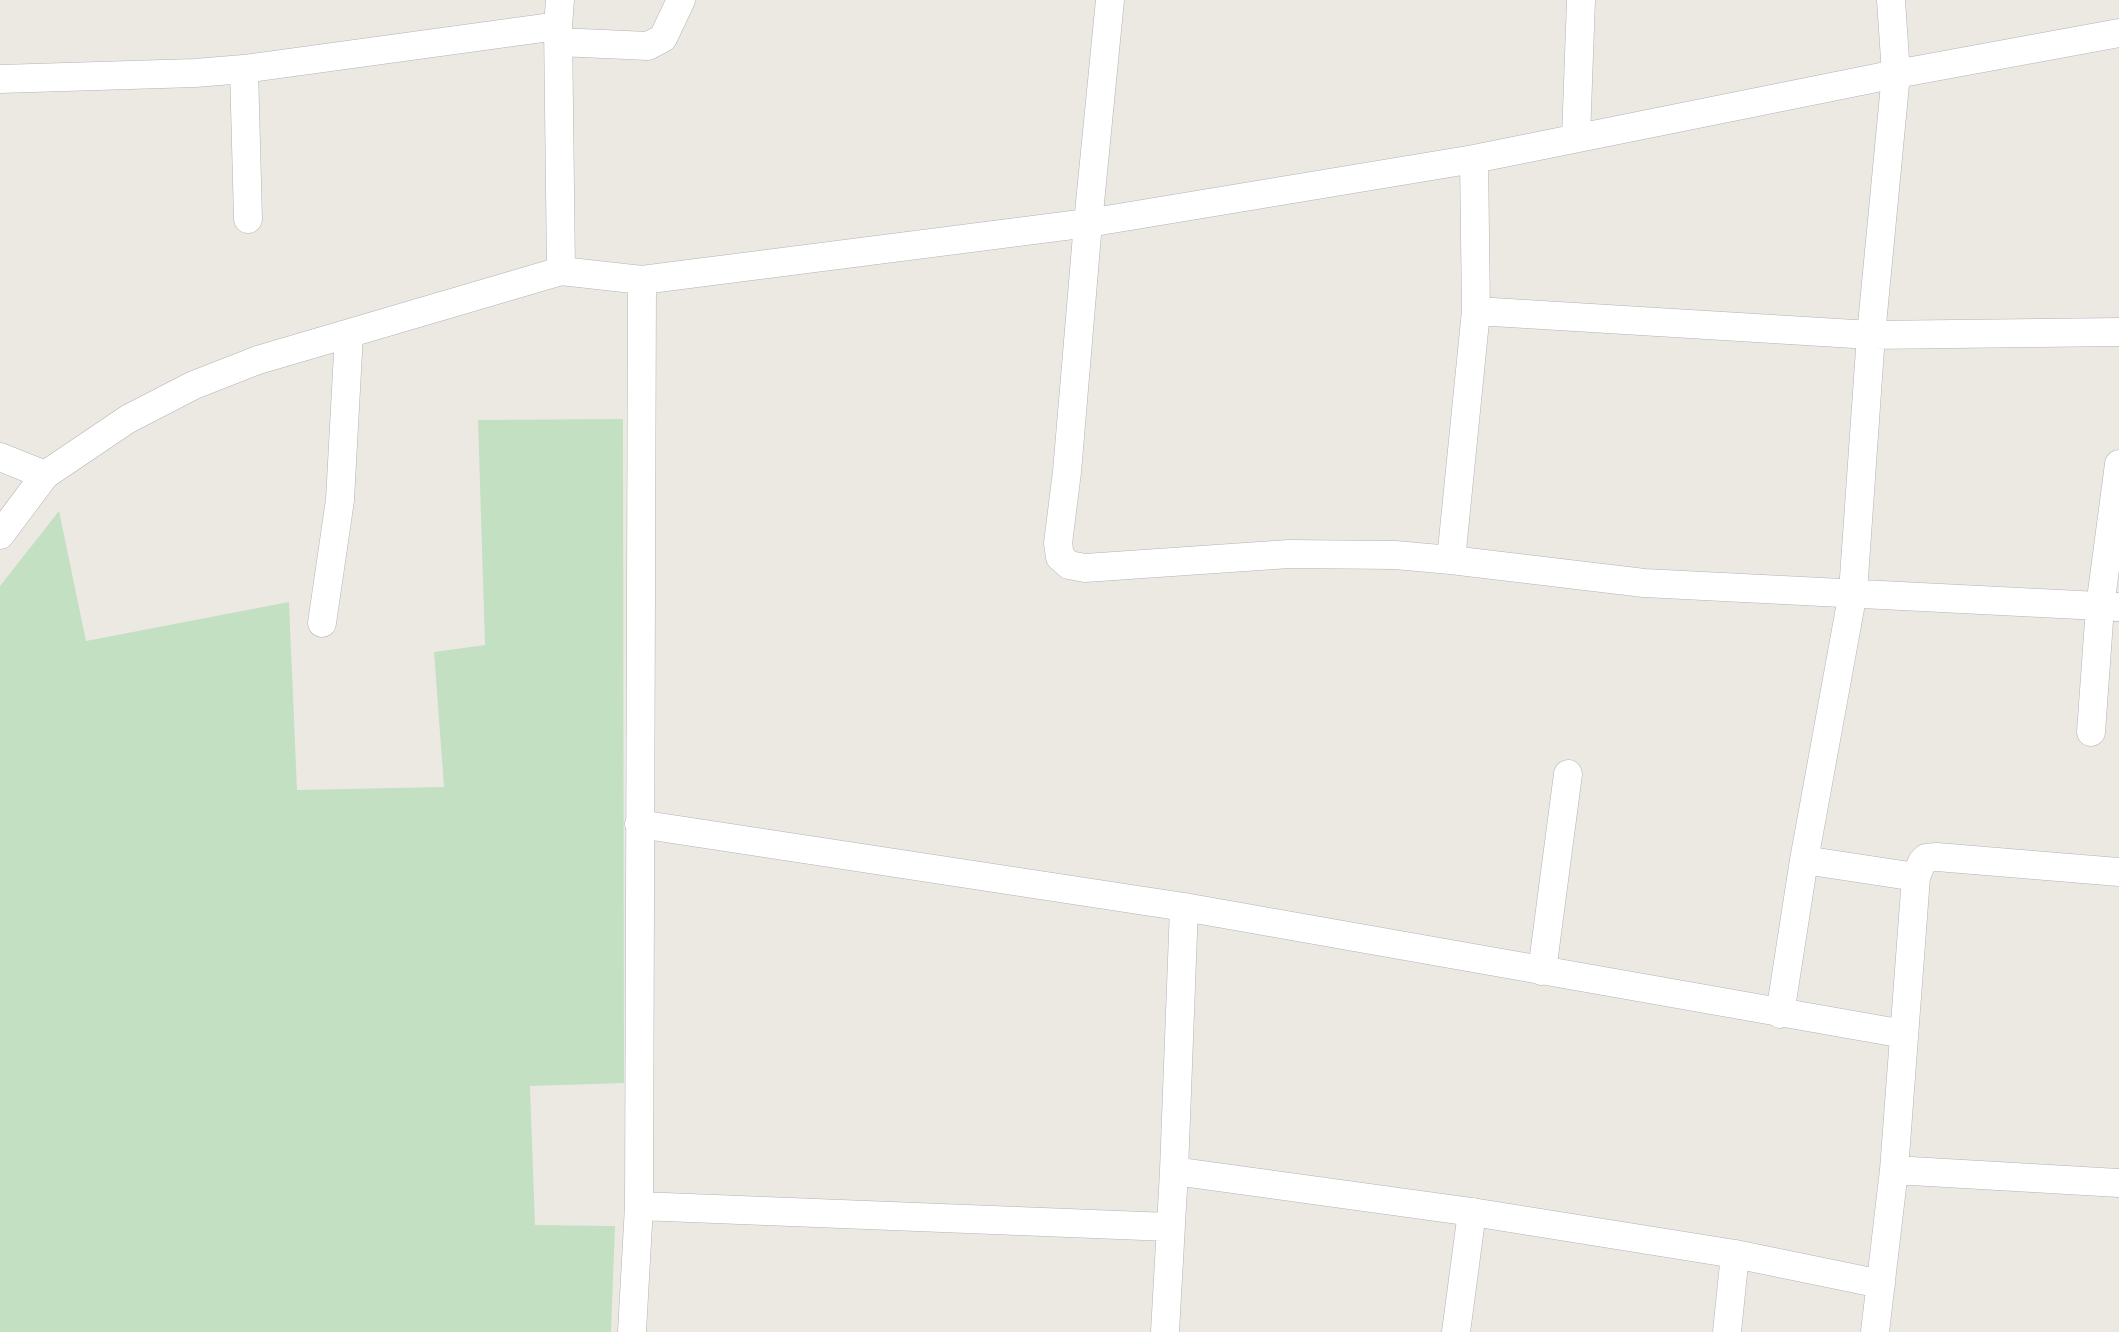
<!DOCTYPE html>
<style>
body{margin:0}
canvas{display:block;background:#ece9e3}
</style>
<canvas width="2119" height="1332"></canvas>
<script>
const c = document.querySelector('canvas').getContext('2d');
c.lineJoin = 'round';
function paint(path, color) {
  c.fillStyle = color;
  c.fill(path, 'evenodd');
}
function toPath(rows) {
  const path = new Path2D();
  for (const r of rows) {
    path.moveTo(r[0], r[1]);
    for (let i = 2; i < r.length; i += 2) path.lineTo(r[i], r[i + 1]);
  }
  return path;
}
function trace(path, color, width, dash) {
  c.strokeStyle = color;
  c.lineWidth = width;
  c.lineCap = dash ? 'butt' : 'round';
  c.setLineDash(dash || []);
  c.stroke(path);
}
paint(toPath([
 [623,419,624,1083,530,1086,535,1225,615,1226,611,1332,0,1332,0,586,59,511,86,641,289,602,297,790,444,787,434,652,485,645,478,420]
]), '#c4e0c2');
const minor = toPath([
 [560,0,558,26,561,271],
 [1110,0,1088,223,1067,472,1058,543,1060,557,1069,565,1085,568,1289,554,1395,555,1451,560],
 [559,42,648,46,663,38,681,0],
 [244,69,248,219],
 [0,79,195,73,244,69,558,26],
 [1576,138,1581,0],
 [1474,159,1476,311,1451,560,1644,583,2119,607],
 [1476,311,1871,335,2119,332],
 [0,457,45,475],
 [0,535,45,475,128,419,194,385,258,360,561,271,642,280,1088,223,1474,159,1896,74,2119,33],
 [322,623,340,500,349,334],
 [2091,732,2100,607,2119,464],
 [639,824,1184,907,1904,1034],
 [1804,860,1916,877],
 [1542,971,1568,774],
 [1780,1014,1804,860,1853,592,1871,335,1896,74,1891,0],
 [1894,1170,2119,1183],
 [1174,1171,1472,1212,1735,1254,1881,1284],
 [639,1206,1169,1227],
 [632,1332,639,1206,642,280],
 [1165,1332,1174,1171,1184,907],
 [1456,1332,1472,1212],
 [1727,1332,1735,1254],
 [1875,1332,1894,1170,1916,877,1922,862,1926,858,1937,857,2119,872]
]);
trace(minor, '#b0b3b6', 29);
trace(minor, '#fff', 28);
</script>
